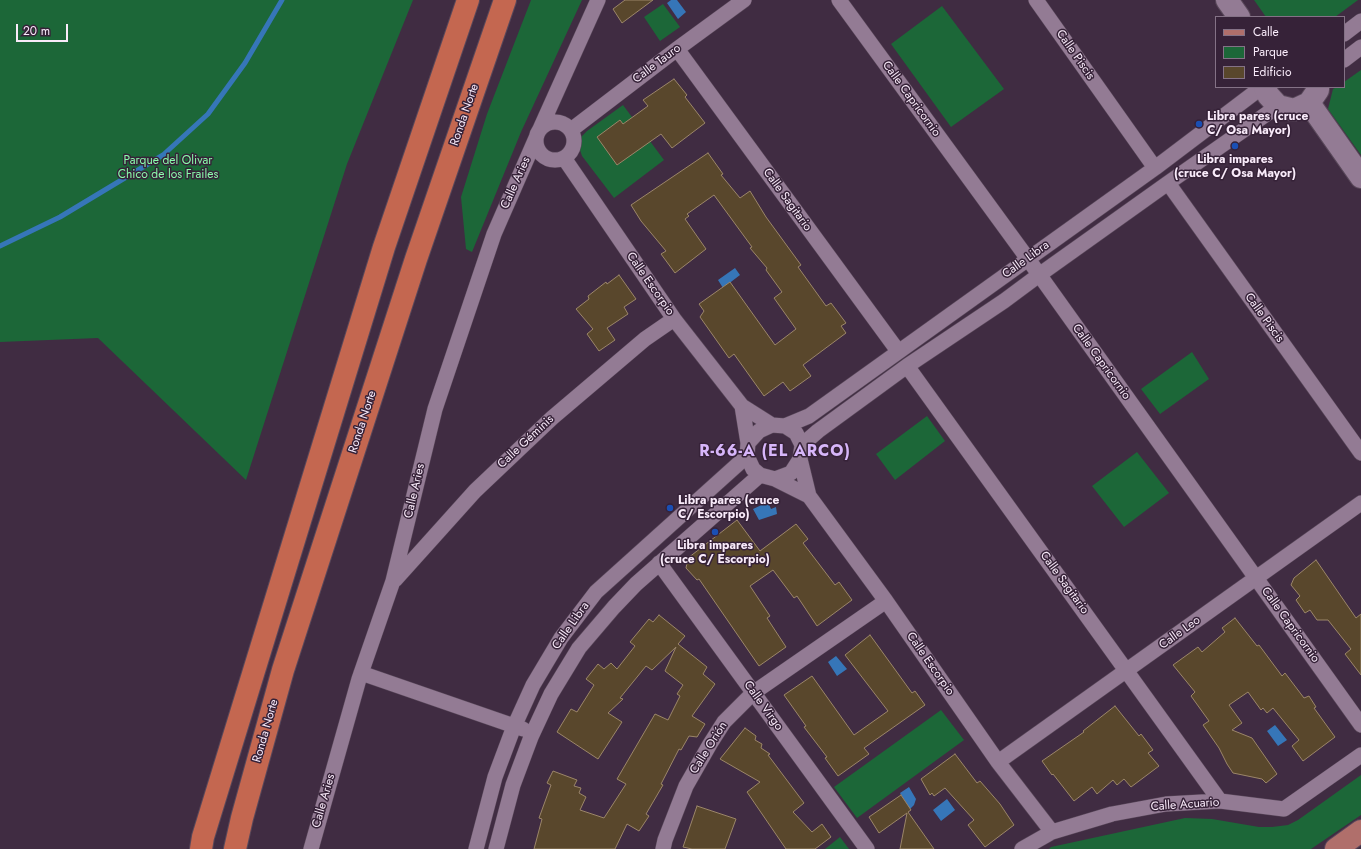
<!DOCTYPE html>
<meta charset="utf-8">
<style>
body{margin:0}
#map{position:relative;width:1361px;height:849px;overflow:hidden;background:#402c42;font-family:Jost,sans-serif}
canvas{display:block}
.legend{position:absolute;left:1215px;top:16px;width:130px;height:72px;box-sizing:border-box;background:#362238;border:1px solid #847286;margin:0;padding:5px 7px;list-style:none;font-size:12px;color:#f9ebfa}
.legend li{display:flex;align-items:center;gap:8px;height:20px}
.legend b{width:20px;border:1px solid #847286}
.scale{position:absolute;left:16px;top:24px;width:52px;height:18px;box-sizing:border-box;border:2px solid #f9ebfa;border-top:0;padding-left:5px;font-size:12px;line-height:14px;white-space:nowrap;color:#f9ebfa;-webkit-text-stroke:3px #362238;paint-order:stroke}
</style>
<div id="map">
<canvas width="1361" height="849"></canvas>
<ul class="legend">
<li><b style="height:5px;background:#b06f6b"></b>Calle</li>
<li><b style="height:11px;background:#1c6738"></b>Parque</li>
<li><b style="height:11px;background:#59472c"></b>Edificio</li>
</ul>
<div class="scale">20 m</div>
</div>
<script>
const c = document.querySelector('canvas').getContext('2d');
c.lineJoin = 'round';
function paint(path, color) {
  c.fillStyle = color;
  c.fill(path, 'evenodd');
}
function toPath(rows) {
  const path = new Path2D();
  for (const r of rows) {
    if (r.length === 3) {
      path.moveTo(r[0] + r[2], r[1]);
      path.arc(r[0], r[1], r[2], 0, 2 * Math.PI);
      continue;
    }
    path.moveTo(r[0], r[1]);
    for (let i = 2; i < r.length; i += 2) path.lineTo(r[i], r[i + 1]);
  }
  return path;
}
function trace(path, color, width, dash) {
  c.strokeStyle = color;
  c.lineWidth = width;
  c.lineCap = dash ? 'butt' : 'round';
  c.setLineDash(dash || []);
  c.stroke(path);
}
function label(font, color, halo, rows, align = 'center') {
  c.font = font + ' Jost,sans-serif';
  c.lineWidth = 3;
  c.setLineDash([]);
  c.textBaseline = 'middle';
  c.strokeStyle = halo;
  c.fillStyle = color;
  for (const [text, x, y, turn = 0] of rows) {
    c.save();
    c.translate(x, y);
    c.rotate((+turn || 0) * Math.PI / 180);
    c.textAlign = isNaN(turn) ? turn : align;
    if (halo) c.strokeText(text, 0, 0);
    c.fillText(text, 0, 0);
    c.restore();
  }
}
paint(toPath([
 [0,0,413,0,347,164,246,480,98,338,0,342],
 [531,0,582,0,521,132,472,252,466,249,461,197,487,114],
 [1254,0,1358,0,1335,17,1266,17],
 [663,4,680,27,660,41,644,17],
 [942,6,1004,89,951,127,891,44],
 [1361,70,1361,155,1328,109,1333,89,1337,87,1344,87,1344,82],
 [623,105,664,160,614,198,582,156,579,147,580,138,587,131],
 [1192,352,1209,379,1160,414,1141,389],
 [927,416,945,441,895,480,876,454],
 [1137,452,1169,493,1124,527,1092,486],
 [941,710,964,740,857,818,834,787],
 [1361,775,1361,815,1311,849,1049,849,1051,847,1185,818,1212,819,1259,827,1272,827,1288,825,1298,820],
 [840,837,849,849,825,849]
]), '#1c6738');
paint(toPath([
 [671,0,677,0,686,12,678,19,667,3],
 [735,268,740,275,723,288,718,280],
 [768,502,771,509,776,507,777,514,759,520,753,509],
 [836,656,847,669,837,676,828,662],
 [1275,725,1287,740,1278,746,1267,731],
 [909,787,916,799,914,805,910,809,900,793],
 [947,799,955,810,941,821,933,810]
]), '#3676b8');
trace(toPath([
 [0,246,60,217,163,155,208,114,245,63,282,0]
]), '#3676b8', 5);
const building = toPath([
 [625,0,653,0,622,23,613,9,625,0],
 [674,79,687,95,685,97,705,123,672,148,661,134,617,165,597,137,620,120,623,124,648,106,643,100,674,79],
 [708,153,723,174,721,175,740,198,750,191,766,217,801,265,798,267,826,306,831,303,846,323,841,326,846,333,803,365,811,376,790,391,783,382,764,396,734,354,729,358,700,317,704,311,699,304,730,282,775,345,796,329,774,298,782,292,766,270,767,268,750,248,752,247,714,195,687,214,689,216,685,219,706,249,675,273,661,254,666,251,641,221,631,205,708,153],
 [619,275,636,299,624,307,628,314,607,328,615,340,599,351,587,334,593,329,576,309,589,299,588,296,606,282,607,284,619,275],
 [737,520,760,551,796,524,808,539,803,543,835,585,839,582,852,600,817,626,797,596,794,598,773,570,750,586,770,616,767,618,786,647,759,666,699,579,697,580,686,568,688,558,737,520],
 [1316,560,1356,618,1361,614,1361,675,1345,654,1351,649,1328,620,1317,620,1310,610,1305,613,1296,600,1300,596,1291,585,1294,578,1316,560],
 [659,615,685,636,678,644,707,667,703,674,715,684,692,716,705,724,697,737,689,736,681,750,679,749,661,784,663,785,646,814,649,816,639,831,627,824,615,849,534,849,542,819,539,818,551,785,547,783,553,771,577,780,574,786,581,788,579,793,586,797,580,810,604,818,626,784,617,779,655,714,668,720,680,696,677,694,683,685,665,671,676,647,652,670,646,666,620,698,623,699,608,713,622,722,598,759,557,732,571,709,577,712,594,685,586,679,598,664,604,669,611,663,617,669,635,646,630,642,649,619,653,622,659,615],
 [1235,618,1257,646,1259,645,1282,676,1285,673,1304,698,1309,696,1316,707,1314,708,1335,737,1303,761,1292,746,1299,740,1273,708,1267,713,1263,708,1261,710,1248,692,1229,705,1242,723,1232,730,1252,738,1277,774,1266,783,1262,779,1233,773,1227,764,1219,748,1203,725,1209,721,1191,696,1195,692,1173,665,1198,647,1202,652,1225,632,1222,628,1235,618],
 [870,635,912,693,915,691,925,705,864,748,869,754,838,776,825,758,827,757,804,727,806,726,784,695,812,676,854,735,888,711,845,655,870,635],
 [1115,706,1139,736,1141,734,1153,750,1148,753,1159,766,1131,787,1124,779,1117,785,1113,780,1097,794,1092,787,1074,801,1053,774,1052,775,1042,761,1084,732,1083,731,1115,706],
 [745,728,756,736,755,740,762,744,761,748,770,754,768,755,804,803,793,812,812,832,822,824,831,837,815,849,786,849,747,792,760,782,720,759,745,728],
 [955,754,977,783,980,781,1000,804,1014,825,985,847,968,825,974,820,945,788,934,796,932,793,930,795,921,779,955,754],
 [901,795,911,810,908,812,934,849,900,849,907,813,879,833,869,817,901,795],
 [697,806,736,819,725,849,692,849,683,847,697,806]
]);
paint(building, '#59472c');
trace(building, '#9b8669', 1);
const street = toPath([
 [839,0,1028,259,1361,725],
 [1036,0,1155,168],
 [1344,34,1361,21],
 [677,49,898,351],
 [1344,60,1361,47],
 [555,141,19],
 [540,129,598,0],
 [571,130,677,49,744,0],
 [564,158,674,319,742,406,772,425],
 [1168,183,1361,453],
 [907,366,1220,801],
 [742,406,748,443],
 [772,425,785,426,796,433,802,445,800,459,791,473,775,479,760,475,753,469,747,456,748,443,759,431,772,425],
 [785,426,809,416,1155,168,1262,87],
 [802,445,818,431,907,366,1004,301,1039,275,1168,183,1278,106],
 [800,459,809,496,886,601,998,762,1052,832],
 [775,479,809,496],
 [659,563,867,849],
 [395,580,475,491,552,418,645,339,674,319],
 [361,673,523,729],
 [998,762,1361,503],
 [311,849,359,679,393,581,435,409,494,234,536,138],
 [476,849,495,777,513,729,533,685,561,638,596,592,747,456],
 [496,849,513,785,531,737,551,694,579,648,614,607,636,584,760,475],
 [663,849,665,840,686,786,710,744,724,722,753,693,886,601],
 [1022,849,1052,832,1112,814,1166,804,1220,801,1284,809,1361,755]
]);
const secondary = toPath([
 [1227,0,1239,17],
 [1265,87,1268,95,1278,106,1294,110,1309,103,1318,90,1318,87],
 [1309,103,1361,177]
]);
const primary = toPath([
 [1336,849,1361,831]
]);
const highway = toPath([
 [201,849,203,837,384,247,468,0],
 [235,849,242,818,283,670,416,259,505,0]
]);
trace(street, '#59485a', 16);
trace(secondary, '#59485a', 24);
trace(primary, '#59485a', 24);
trace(highway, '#59485a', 24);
trace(street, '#937b94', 15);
trace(secondary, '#937b94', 22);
trace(primary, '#b06f6b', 22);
trace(highway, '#c46750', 22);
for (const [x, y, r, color] of [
 [1199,124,4,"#1a4fb4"],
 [1235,146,4,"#1a4fb4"],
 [670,508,4,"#1a4fb4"],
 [715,532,4,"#1a4fb4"]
]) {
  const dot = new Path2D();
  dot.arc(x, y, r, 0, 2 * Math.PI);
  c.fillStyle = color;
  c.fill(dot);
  trace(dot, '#362238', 1.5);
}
label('12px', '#f9ebfa', '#362238', [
 ["Calle Piscis",1075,55,55],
 ["Calle Tauro",657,64,-37],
 ["Calle Capricornio",911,99,54],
 ["Ronda Norte",465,115,-71],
 ["Calle Aries",516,183,-66],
 ["Calle Sagitario",787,200,54],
 ["Calle Libra",1026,260,-36],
 ["Calle Escorpio",650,284,55],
 ["Calle Piscis",1264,318,54],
 ["Calle Capricornio",1101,362,54],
 ["Ronda Norte",363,422,-72],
 ["Calle Géminis",526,442,-43],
 ["Calle Aries",415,491,-77],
 ["Calle Sagitario",1064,583,54],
 ["Calle Capricornio",1290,625,54],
 ["Calle Libra",571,626,-55],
 ["Calle Leo",1180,633,-36],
 ["Calle Escorpio",930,664,55],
 ["Calle Virgo",763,706,54],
 ["Ronda Norte",266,731,-74],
 ["Calle Orión",709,748,-58],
 ["Calle Aries",324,801,-74],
 ["Calle Acuario",1185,805,-4]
]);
label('bold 12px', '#f9ebfa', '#362238', [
 ["Libra pares (cruce",1207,117],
 ["C/ Osa Mayor)",1207,131],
 ["Libra impares",1235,160,"center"],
 ["(cruce C/ Osa Mayor)",1235,174,"center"],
 ["Libra pares (cruce",678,501],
 ["C/ Escorpio)",678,515],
 ["Libra impares",715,546,"center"],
 ["(cruce C/ Escorpio)",715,560,"center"]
], 'left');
label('12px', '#8afbab', '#362238', [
 ["Parque del Olivar",168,161],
 ["Chico de los Frailes",168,175]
]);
c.letterSpacing = '1px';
label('bold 16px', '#d7b6fa', '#362238', [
 ["R-66-A (EL ARCO)",775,452]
]);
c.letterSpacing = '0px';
</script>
